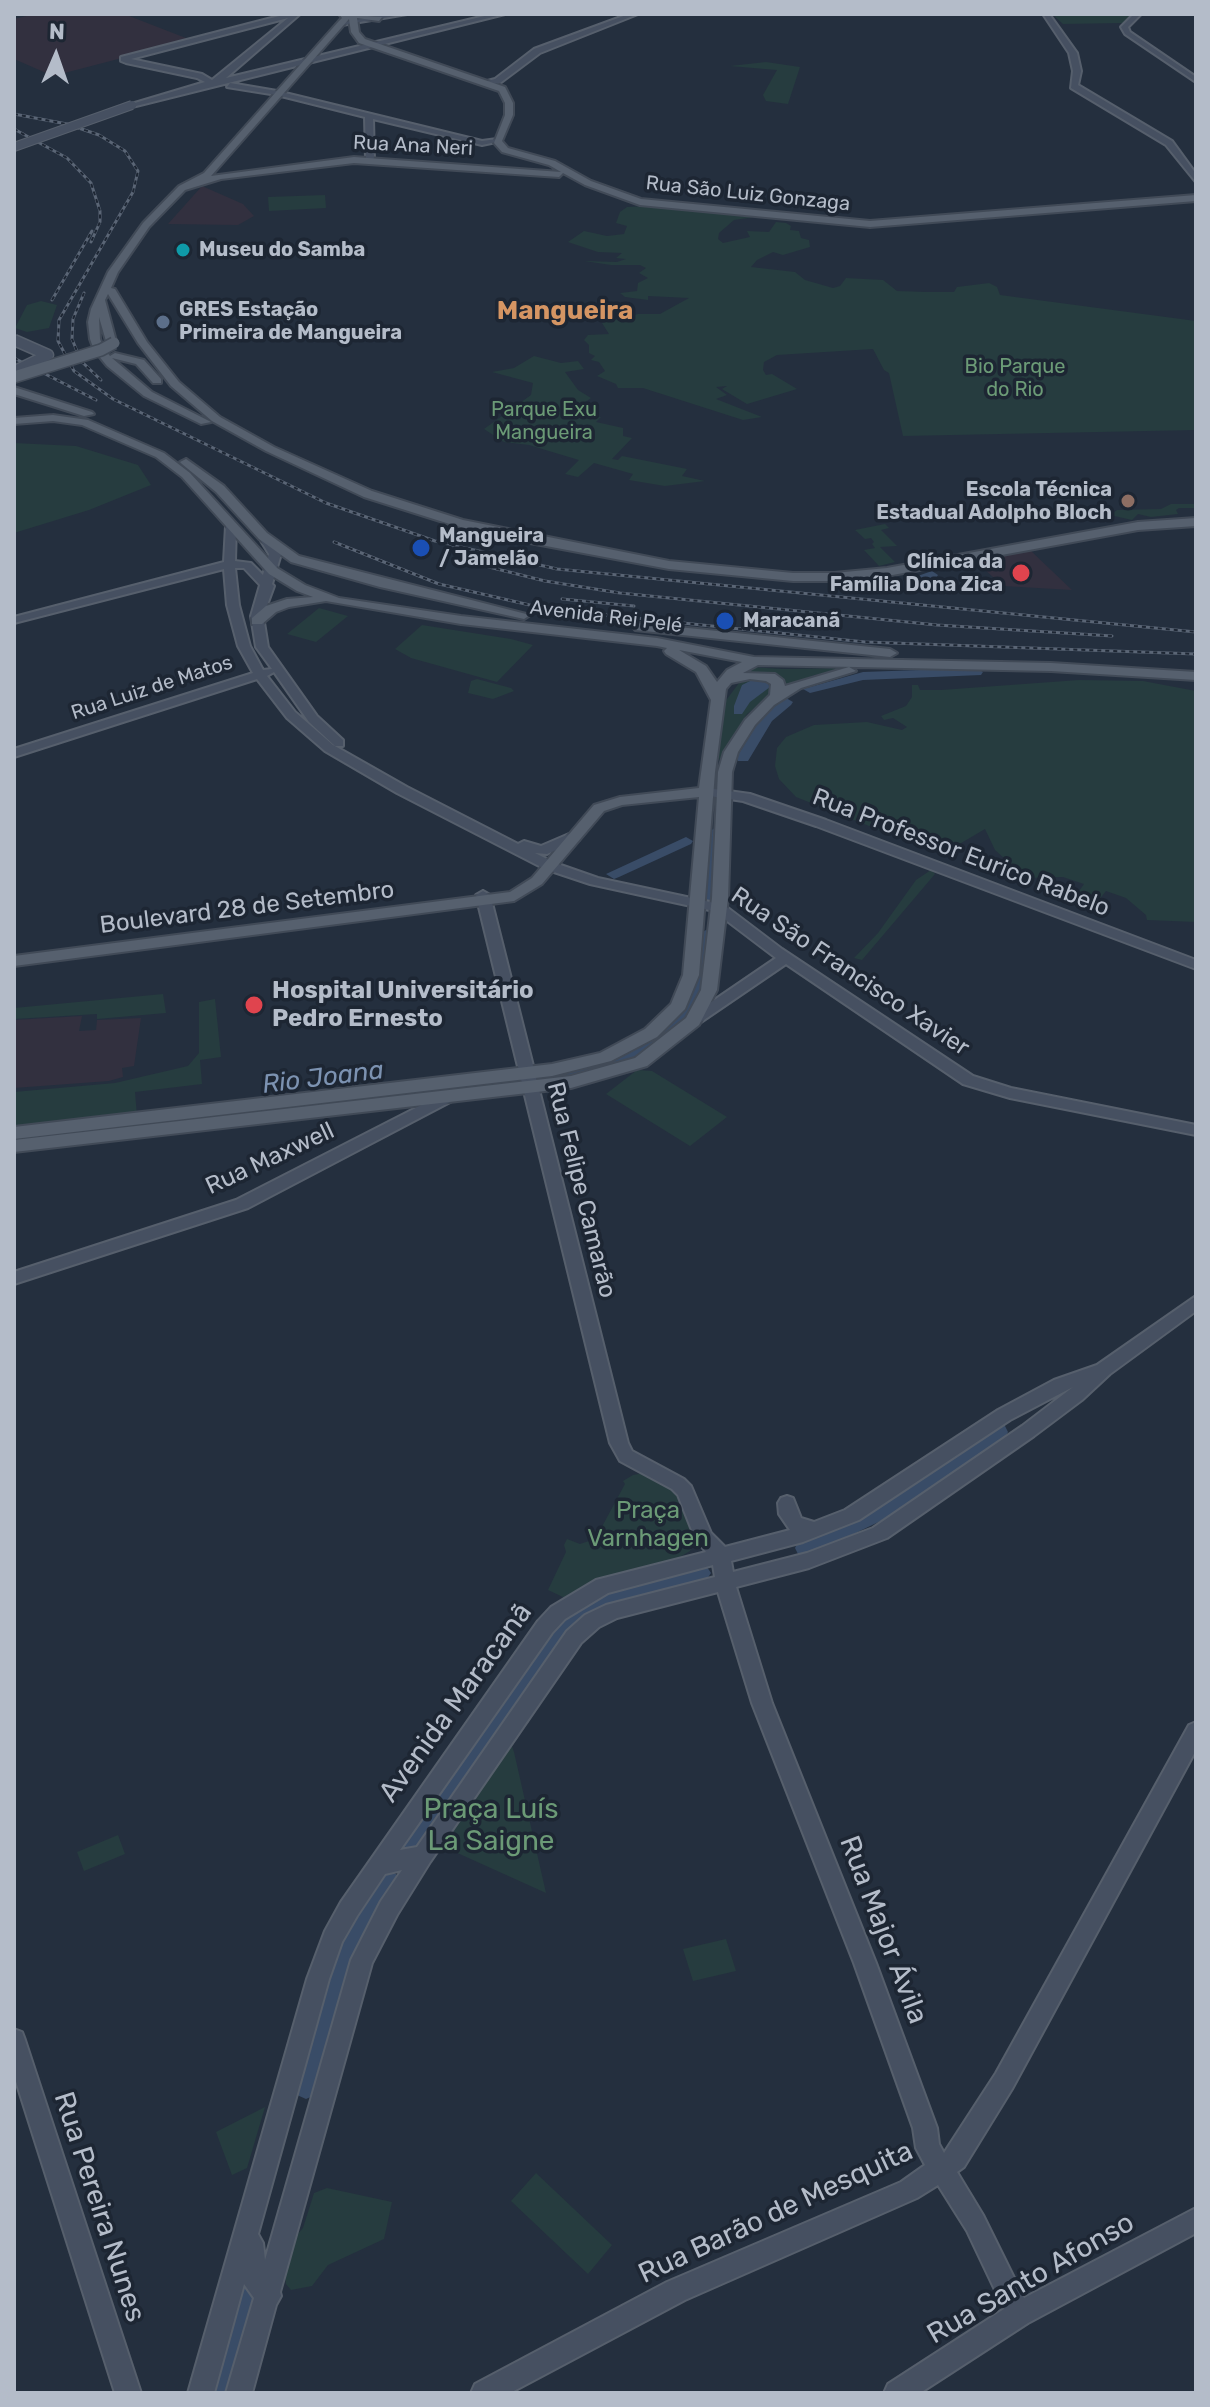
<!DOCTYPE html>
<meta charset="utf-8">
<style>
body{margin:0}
#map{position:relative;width:1210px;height:2407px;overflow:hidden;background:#242f3e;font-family:Rubik,sans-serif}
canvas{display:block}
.frame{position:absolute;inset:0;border:16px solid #b4bcc9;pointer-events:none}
.north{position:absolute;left:16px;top:16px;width:80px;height:80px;-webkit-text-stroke:6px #1d2633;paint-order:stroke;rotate:2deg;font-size:22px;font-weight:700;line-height:32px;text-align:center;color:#b4bcc9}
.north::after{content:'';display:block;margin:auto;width:28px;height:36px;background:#b4bcc9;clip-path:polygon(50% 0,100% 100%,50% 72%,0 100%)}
</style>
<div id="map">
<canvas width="1210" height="2407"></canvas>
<div class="frame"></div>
<div class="north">N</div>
</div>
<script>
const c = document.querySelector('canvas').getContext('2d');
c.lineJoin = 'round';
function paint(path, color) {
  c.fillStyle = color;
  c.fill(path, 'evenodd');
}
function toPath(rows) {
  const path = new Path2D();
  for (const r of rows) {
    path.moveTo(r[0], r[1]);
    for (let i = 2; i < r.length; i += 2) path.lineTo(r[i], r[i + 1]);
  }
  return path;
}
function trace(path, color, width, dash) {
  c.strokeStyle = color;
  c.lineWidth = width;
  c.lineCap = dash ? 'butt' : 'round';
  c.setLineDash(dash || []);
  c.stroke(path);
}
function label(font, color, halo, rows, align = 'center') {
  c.font = font + ' Rubik,sans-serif';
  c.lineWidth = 7;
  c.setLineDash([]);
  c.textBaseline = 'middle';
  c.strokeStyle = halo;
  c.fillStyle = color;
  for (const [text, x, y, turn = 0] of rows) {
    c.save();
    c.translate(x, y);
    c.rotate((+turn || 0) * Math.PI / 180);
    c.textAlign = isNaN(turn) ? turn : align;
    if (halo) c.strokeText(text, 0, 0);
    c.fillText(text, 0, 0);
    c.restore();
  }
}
paint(toPath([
 [35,14,124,14,191,40,53,76,14,59,14,19],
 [202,186,243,204,254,216,238,225,168,224],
 [1030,550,1072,590,1003,586,974,560],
 [82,1016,79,1031,96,1030,97,1020,141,1018,134,1066,122,1068,123,1077,109,1081,14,1088,14,1020]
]), '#32303f');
paint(toPath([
 [1052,14,1128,14,1133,15,1123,23,1063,24],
 [766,62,800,67,788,104,766,101,763,95,777,70,730,66],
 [325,195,326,208,269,211,268,197],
 [668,205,755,217,734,220,719,233,718,239,723,243,750,237,747,231,769,232,776,222,786,223,791,226,790,230,799,231,801,238,809,240,810,247,783,255,773,252,757,260,751,267,795,272,805,280,833,288,840,286,846,278,883,280,897,291,926,292,954,292,957,287,989,283,997,287,1000,295,1196,321,1196,430,903,436,889,373,884,370,873,349,777,355,764,362,763,370,766,375,772,374,797,389,747,404,722,389,727,386,716,387,727,395,716,399,762,417,743,420,643,388,618,388,616,384,597,376,605,371,599,362,591,360,595,356,589,353,589,345,584,340,588,335,609,334,602,323,638,314,660,314,689,298,648,296,648,300,625,297,620,293,637,291,638,283,648,278,639,273,646,268,640,265,611,265,584,261,617,262,626,259,616,258,622,253,598,252,568,242,584,231,607,236,624,234,627,226,616,223,620,212,627,207],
 [41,301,57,305,49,328,27,332,15,328,27,305],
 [534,356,561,363,578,361,584,369,565,372,578,390,591,398,570,413,601,417,596,422,623,428,623,436,632,438,612,459,618,460,622,456,687,469,682,476,705,481,665,486,629,480,633,474,594,463,578,477,565,474,579,460,529,445,504,442,484,429,531,395,533,383,492,372,514,368],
 [14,443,76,446,138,465,151,485,89,510,14,533],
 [1171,504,1196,504,1196,508,1179,508,1176,510,1178,514,1151,517,1138,514,1132,520,1110,515,1117,510,1161,509],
 [885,524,889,528,881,530,897,546,880,547,895,562,879,566,864,550,875,548,872,544,874,542,871,538,865,539,855,530],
 [319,608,348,616,316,642,287,634],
 [422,625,511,639,533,645,497,682,411,658,395,649],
 [750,667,783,669,856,668,814,675,783,689,768,674,762,673,749,672,731,678],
 [759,678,774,684,773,694,747,714,717,763,724,703,739,683],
 [477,679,511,688,514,691,493,699,468,693,471,681],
 [1079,680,1143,681,1196,691,1196,922,1147,920,1146,915,1126,898,1106,891,1098,901,1077,894,1084,884,1063,877,1026,878,995,850,985,829,951,849,943,845,932,851,796,797,779,779,775,766,777,748,786,737,814,725,867,722,902,730,907,727,893,718,884,720,881,716,906,706,912,697,912,685,918,685,920,690,941,690],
 [931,870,935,874,862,960,854,958,878,933,916,880],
 [163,994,166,1013,97,1019,97,1014,14,1019,14,1008],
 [215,999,221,1057,200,1060,202,1084,135,1092,137,1116,14,1129,14,1092,115,1083,188,1066,199,1053,199,1002],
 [637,1070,652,1071,727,1117,690,1146,606,1094],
 [645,1473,670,1484,680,1497,695,1540,690,1551,678,1558,604,1577,565,1598,548,1590,566,1552,564,1545,567,1539,580,1544,592,1540,598,1534,625,1484,623,1481,633,1475],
 [507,1733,514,1752,546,1893,453,1851,429,1853],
 [118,1835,125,1854,84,1871,77,1852],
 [726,1939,736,1971,693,1981,683,1949],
 [265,2107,247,2168,232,2175,216,2132],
 [536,2173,612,2245,588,2274,511,2201],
 [327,2188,392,2202,384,2239,328,2265,312,2286,291,2290,286,2284,285,2276,296,2236,303,2228,314,2193]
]), '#263c3f');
paint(toPath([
 [754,679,766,681,770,687,750,702,742,714,734,714,734,706,742,685]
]), '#394c67');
paint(toPath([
 [932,571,938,575,936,578,892,591,886,587,932,571],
 [976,668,983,672,981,675,863,680,810,693,803,689,863,672,976,668],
 [786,698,793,702,791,705,772,721,748,761,738,761,736,758,762,716,786,698],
 [715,828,722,832,717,896,709,901,701,896,708,832,715,828],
 [686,837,693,841,691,844,619,877,614,879,606,874,686,837],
 [706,930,714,935,706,990,695,1013,670,1038,641,1057,623,1064,541,1084,535,1082,533,1078,535,1074,613,1056,629,1049,658,1030,682,1006,690,990,698,935,706,930],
 [518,1075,526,1081,524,1085,291,1114,282,1108,291,1102,518,1075],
 [998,1424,1005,1426,1008,1432,1005,1438,893,1515,812,1554,805,1557,798,1554,795,1548,798,1542,879,1503,998,1424],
 [700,1564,707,1567,711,1573,707,1579,611,1607,568,1638,422,1851,414,1854,406,1851,402,1843,406,1835,552,1624,597,1594,700,1564],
 [388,1871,396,1874,400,1882,361,1948,343,1996,319,2086,315,2095,306,2099,297,2095,293,2086,322,1988,342,1934,380,1874,388,1871],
 [246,2283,256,2287,260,2297,233,2393,205,2393,232,2297,236,2287,246,2283]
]), '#394c67');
const secondary = toPath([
 [287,14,300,14,226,78,493,14,505,14,132,107,128,105,205,82,197,78,126,63,121,61,121,57,287,14],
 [288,18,212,80,202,74,131,59,288,18],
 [390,14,407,14,342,25,339,23,390,14],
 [629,14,638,14,540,53,500,83,484,85,480,83,495,79,534,49,629,14],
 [1043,14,1049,14,1077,53,1081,71,1078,85,1172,141,1196,174,1196,182,1166,145,1071,88,1073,71,1069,53,1043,14],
 [1134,14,1141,14,1128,27,1130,32,1196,77,1196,82,1125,34,1121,27,1134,14],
 [230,83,277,91,482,141,497,139,501,141,482,145,373,119,374,160,370,162,366,160,365,117,277,95,227,87,230,83],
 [231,523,236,526,235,561,251,563,263,575,269,554,258,536,263,533,267,534,281,554,272,584,274,586,263,616,268,647,317,716,343,740,343,746,335,746,309,722,274,672,267,676,295,712,333,745,407,787,518,844,524,841,541,846,569,834,579,834,579,840,547,854,535,853,555,863,598,878,724,905,782,949,973,1076,1011,1088,1196,1125,1196,1135,1010,1098,963,1084,786,964,698,1024,688,1024,686,1021,688,1018,776,958,714,911,590,884,545,869,397,793,325,751,287,718,257,679,14,757,14,749,253,673,238,646,227,605,224,569,14,623,14,617,224,562,226,526,231,523],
 [235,568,244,568,260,585,251,616,256,647,272,669,263,670,250,646,239,605,235,568],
 [707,788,750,794,826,820,1196,960,1196,969,816,826,743,801,702,795,702,789,707,788],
 [483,891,490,895,628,1443,632,1451,684,1479,691,1486,711,1533,725,1547,790,1530,779,1514,778,1503,781,1498,787,1496,793,1498,801,1518,814,1522,845,1510,998,1410,1054,1380,1097,1365,1196,1296,1196,1311,1110,1374,1082,1400,1034,1436,887,1538,809,1568,736,1587,772,1703,876,1963,937,2128,939,2144,944,2153,996,2073,1189,1725,1196,1722,1196,1750,1012,2089,964,2167,957,2172,983,2215,1024,2298,1196,2208,1196,2233,1028,2323,920,2393,884,2393,888,2384,1004,2309,967,2231,938,2185,917,2198,685,2300,510,2393,471,2393,475,2384,667,2282,901,2182,925,2165,916,2148,913,2128,854,1963,752,1703,718,1592,617,1618,599,1627,581,1643,430,1862,397,1915,372,1963,280,2292,281,2296,276,2305,252,2393,226,2393,254,2298,244,2284,214,2393,188,2393,307,1979,325,1931,341,1902,538,1621,551,1607,596,1580,706,1552,695,1538,678,1495,672,1489,620,1461,610,1443,476,895,483,891],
 [1073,1387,1022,1426,873,1528,807,1553,733,1572,731,1561,803,1542,859,1520,1010,1420,1073,1387],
 [713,1565,715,1577,606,1605,585,1615,567,1631,417,1847,400,1850,552,1633,565,1619,608,1593,713,1565],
 [402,1870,381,1901,351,1960,265,2260,263,2243,258,2234,329,1979,342,1942,357,1916,385,1874,402,1870],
 [447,1092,452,1093,455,1097,452,1101,248,1208,14,1284,14,1272,236,1200,447,1092],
 [14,2029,22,2032,25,2040,141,2393,115,2393,14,2075,14,2029]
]);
const primary = toPath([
 [339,14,382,17,379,21,357,18,359,32,365,39,505,87,513,103,513,115,502,141,508,148,555,161,591,181,641,199,870,221,1196,195,1196,201,870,227,640,205,585,185,563,173,559,177,354,163,221,179,185,190,149,227,118,272,111,288,115,289,147,342,179,382,220,417,274,447,372,491,463,520,669,561,793,573,834,573,887,568,1138,522,1196,518,1196,526,1138,530,887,576,834,581,793,581,669,569,530,543,456,526,364,497,266,451,212,421,171,386,138,343,108,294,105,300,116,341,111,344,106,341,99,317,100,339,104,349,110,356,115,353,144,360,161,379,161,383,153,383,136,364,112,358,152,392,211,422,201,424,144,396,107,366,94,350,90,339,88,322,91,309,108,272,143,223,179,186,204,173,339,21,342,18,339,14],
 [349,19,351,32,359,43,499,91,505,103,505,115,494,143,502,152,549,165,561,172,354,157,211,176,349,19],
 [14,387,92,412,94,414,84,416,14,394,14,387],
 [53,415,88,420,164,453,190,473,277,568,305,585,339,598,461,616,657,638,754,657,1051,663,1196,672,1196,680,1051,671,758,665,743,673,775,674,783,680,785,686,849,667,856,671,801,688,774,705,755,725,738,752,732,772,728,898,717,990,699,1025,647,1066,571,1088,14,1152,14,1140,571,1076,635,1058,686,1018,701,990,712,898,718,772,724,752,745,720,770,695,771,684,766,681,750,679,731,683,726,689,715,772,699,975,685,1009,657,1037,611,1061,552,1076,14,1139,14,1127,552,1064,600,1053,645,1029,671,1004,683,975,699,797,622,805,604,811,542,884,514,901,14,966,14,956,510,892,532,878,594,805,620,797,699,788,711,700,696,672,666,654,664,651,667,648,657,646,461,624,326,601,289,607,276,612,262,624,252,624,252,618,266,606,287,599,313,597,297,591,269,574,182,477,156,457,82,425,53,421,14,424,14,418,53,415],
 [679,650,742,662,727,670,717,682,706,666,679,650],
 [186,459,224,486,267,533,299,556,530,615,524,619,380,587,291,562,259,539,216,492,182,464,180,462,186,459],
 [640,623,890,649,897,653,890,657,635,630,633,627,640,623]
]);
trace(secondary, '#565f6c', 4);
trace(primary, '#414a57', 4);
paint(secondary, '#465061');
paint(primary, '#56606e');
const rail = toPath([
 [14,114,67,124,99,135,125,151,138,171,133,192,59,320,58,341,74,371,113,399,326,503,435,541,557,569,1196,632],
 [14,129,67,158,91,183,100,211,100,222,91,242],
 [84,293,73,319,72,339,81,361,101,380],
 [52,300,92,231],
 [14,358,96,400],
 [334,542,439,584,534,606,587,613,865,642,1196,654],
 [473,563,545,581,620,593,937,625,1112,636],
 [562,599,634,606]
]);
trace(rail, '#5a6575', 3);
trace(rail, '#1d2633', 2, [4]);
const secondaryBridgeFar1 = toPath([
 [14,147,132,105]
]);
const secondaryBridge = toPath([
 [14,340,48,355,15,371]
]);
const primaryBridge = toPath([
 [14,377,101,350,114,343]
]);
trace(secondaryBridgeFar1, '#565f6c', 10, []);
trace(secondaryBridge, '#565f6c', 13, []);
trace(primaryBridge, '#414a57', 14, []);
trace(secondaryBridgeFar1, '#465061', 8);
trace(secondaryBridge, '#465061', 10);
trace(primaryBridge, '#56606e', 11);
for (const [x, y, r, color] of [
 [183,250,8,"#0f9aa8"],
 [163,322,8,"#5c6f8a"],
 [1128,501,8,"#8d6e63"],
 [421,548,10,"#1a4fb4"],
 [1021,573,10,"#e0444e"],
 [725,621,10,"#1a4fb4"],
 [254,1005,10,"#e0444e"]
]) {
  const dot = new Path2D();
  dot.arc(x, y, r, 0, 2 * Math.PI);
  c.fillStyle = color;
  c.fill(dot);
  trace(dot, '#1d2633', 3);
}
label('20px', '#b4bcc9', '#1d2633', [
 ["Rua Ana Neri",413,146,3],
 ["Rua São Luiz Gonzaga",748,194,6],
 ["Avenida Rei Pelé",606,617,7],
 ["Rua Luiz de Matos",152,688,-18]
]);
label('bold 20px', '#b4bcc9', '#1d2633', [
 ["Museu do Samba",199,250],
 ["GRES Estação",179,310],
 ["Primeira de Mangueira",179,333],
 ["Escola Técnica",1112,490,"right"],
 ["Estadual Adolpho Bloch",1112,513,"right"],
 ["Mangueira",439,536],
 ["/ Jamelão",439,559],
 ["Clínica da",1003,562,"right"],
 ["Família Dona Zica",1003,585,"right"],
 ["Maracanã",743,621]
], 'left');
label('20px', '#6b9a76', '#1d2633', [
 ["Bio Parque",1015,367],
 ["do Rio",1015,390],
 ["Parque Exu",544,410],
 ["Mangueira",544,433]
]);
label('24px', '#b4bcc9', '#1d2633', [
 ["Rua Professor Eurico Rabelo",961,853,21],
 ["Boulevard 28 de Setembro",247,908,-7],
 ["Rua São Francisco Xavier",850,972,34],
 ["Rua Maxwell",270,1159,-25],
 ["Rua Felipe Camarão",581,1190,76]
]);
label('bold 24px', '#b4bcc9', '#1d2633', [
 ["Hospital Universitário",272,991],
 ["Pedro Ernesto",272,1019]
], 'left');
label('24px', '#6b9a76', '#1d2633', [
 ["Praça",648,1511],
 ["Varnhagen",648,1539]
]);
label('bold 26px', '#d59563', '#1d2633', [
 ["Mangueira",565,311]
]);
label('italic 26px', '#7c92b1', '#1d2633', [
 ["Rio Joana",323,1078,-7]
]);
label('28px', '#b4bcc9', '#1d2633', [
 ["Avenida Maracanã",456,1703,-54],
 ["Rua Major Ávila",883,1930,69],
 ["Rua Pereira Nunes",99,2207,72],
 ["Rua Barão de Mesquita",776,2213,-25],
 ["Rua Santo Afonso",1031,2279,-30]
]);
label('28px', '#6b9a76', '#1d2633', [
 ["Praça Luís",491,1810],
 ["La Saigne",491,1842]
]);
</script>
